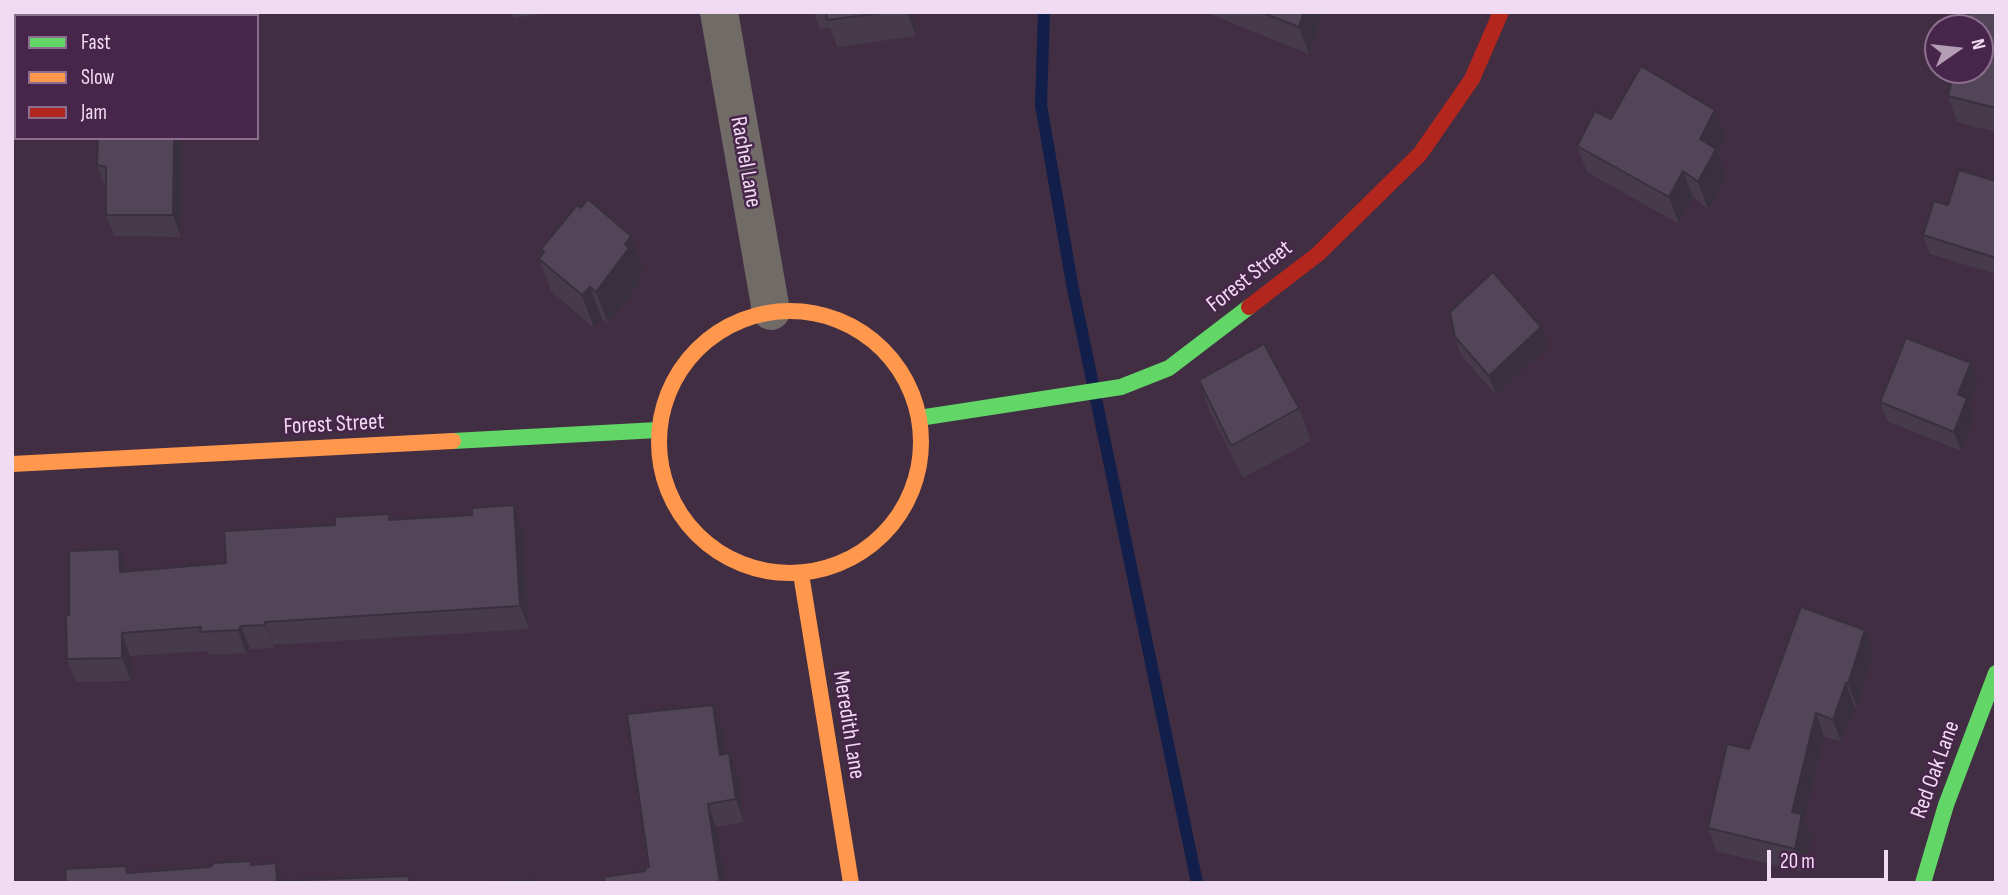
<!DOCTYPE html>
<style>
body{margin:0}
#map{position:relative;width:2008px;height:895px;overflow:hidden;background:#412e43;font-family:"Sofia Sans Condensed",sans-serif}
canvas{display:block}
.frame{position:absolute;inset:0;border:14px solid #f1dbf2;pointer-events:none}
.legend{position:absolute;left:14px;top:14px;width:245px;height:126px;box-sizing:border-box;background:#48264b;border:2px solid #8c6e8e;margin:0;padding:9px 12px;list-style:none;font-size:21px;color:#f1dbf2}
.legend li{display:flex;align-items:center;gap:14px;height:35px}
.legend b{width:35px;border:2px solid #8c6e8e}
.north{position:absolute;left:1924px;top:14px;width:70px;height:70px;box-sizing:border-box;background:#48264b;border:2px solid #8c6e8e;border-radius:50%;rotate:76deg;font-size:19px;font-weight:700;line-height:28px;text-align:center;color:#f1dbf2}
.north::after{content:'';display:block;margin:auto;width:24px;height:32px;background:#b39eb5;clip-path:polygon(50% 0,100% 100%,50% 72%,0 100%)}
.scale{position:absolute;left:1767px;top:850px;width:121px;height:32px;box-sizing:border-box;border:4px solid #f1dbf2;border-top:0;padding-left:9px;font-size:21px;line-height:24px;white-space:nowrap;color:#f1dbf2;-webkit-text-stroke:5px #48264b;paint-order:stroke}
</style>
<div id="map">
<canvas width="2008" height="895"></canvas>
<div class="frame"></div>
<ul class="legend">
<li><b style="height:9px;background:#63d668"></b>Fast</li>
<li><b style="height:9px;background:#ff974d"></b>Slow</li>
<li><b style="height:9px;background:#b3261e"></b>Jam</li>
</ul>
<div class="north">N</div>
<div class="scale">20 m</div>
</div>
<script>
const c = document.querySelector('canvas').getContext('2d');
c.lineJoin = 'round';
function toPath(rows) {
  const path = new Path2D();
  for (const r of rows) {
    if (r.length === 3) {
      path.moveTo(r[0] + r[2], r[1]);
      path.arc(r[0], r[1], r[2], 0, 2 * Math.PI);
      continue;
    }
    path.moveTo(r[0], r[1]);
    for (let i = 2; i < r.length; i += 2) path.lineTo(r[i], r[i + 1]);
  }
  return path;
}
function trace(path, color, width, dash) {
  c.strokeStyle = color;
  c.lineWidth = width;
  c.lineCap = dash ? 'butt' : 'round';
  c.setLineDash(dash || []);
  c.stroke(path);
}
function paint(path, color) {
  c.fillStyle = color;
  c.fill(path, 'evenodd');
}
function label(font, color, halo, rows, align = 'center') {
  c.font = font + ' "Sofia Sans Condensed",sans-serif';
  c.lineWidth = 5;
  c.setLineDash([]);
  c.textBaseline = 'middle';
  c.strokeStyle = halo;
  c.fillStyle = color;
  for (const [text, x, y, turn = 0] of rows) {
    c.save();
    c.translate(x, y);
    c.rotate((+turn || 0) * Math.PI / 180);
    c.textAlign = isNaN(turn) ? turn : align;
    if (halo) c.strokeText(text, 0, 0);
    c.fillText(text, 0, 0);
    c.restore();
  }
}
trace(toPath([
 [1044,12,1041,105,1072,284,1197,883]
]), '#121f4a', 12);
trace(toPath([
 [719,12,771,311]
]), '#716b68', 38);
trace(toPath([
 [919,418,1121,387,1169,368,1249,307],
 [453,441,658,430],
 [1923,883,1946,805,1996,673]
]), '#63d668', 16);
trace(toPath([
 [790,442,131],
 [12,464,453,441],
 [801,574,851,883]
]), '#ff974d', 16);
trace(toPath([
 [1249,307,1318,254,1420,154,1472,79,1501,12]
]), '#b3261e', 16);
paint(toPath([
 [512,12,554,12,514,18],
 [814,12,913,12,916,36,837,47,830,27,820,29],
 [1205,12,1323,12,1309,54],
 [1996,12,1996,132,1957,122,1948,96],
 [1715,110,1725,136,1717,151,1726,176,1708,209,1693,197,1679,224,1587,172,1577,146,1611,119],
 [98,138,179,138,182,145,181,237,114,236,106,215,106,187,105,187,97,165],
 [1996,181,1996,274,1930,254,1923,235,1948,205],
 [581,208,631,236,643,269,639,274,641,281,608,324,602,319,594,328,551,291,539,259,543,253,541,249],
 [1455,337,1548,346,1496,395,1461,355],
 [1199,380,1299,408,1311,441,1243,478,1210,412],
 [1978,382,1969,403,1974,417,1961,451,1887,421,1880,402],
 [514,505,522,528,529,629,273,645,274,648,250,649,246,653,209,655,207,651,130,656,131,681,76,682,67,659,69,615,127,571,226,563,335,525,389,514,391,520,472,515],
 [1873,653,1857,707,1854,706,1841,742,1824,736,1804,819,1811,837,1803,872,1716,851,1708,828,1749,749],
 [713,705,722,728,725,754,738,776,744,822,716,827,645,871,649,867]
]), '#473b4b');
paint(toPath([
 [157,12,165,12,165,16,157,16],
 [907,12,913,12,916,36],
 [1304,12,1323,12,1309,54,1299,27],
 [1715,110,1725,136,1717,151,1726,176,1708,209,1698,182,1700,139],
 [174,138,179,138,182,145,181,237,173,215],
 [1683,171,1693,197,1679,224,1669,197],
 [631,236,643,269,639,274,641,281,608,324,596,292,625,244],
 [590,287,602,319,594,328,582,295],
 [1541,327,1548,346,1496,395,1489,376],
 [1971,363,1978,382,1969,403,1974,417,1961,451,1954,432,1958,394],
 [514,505,522,528,529,629,520,606],
 [119,549,128,573,120,572],
 [265,622,273,645,274,648,265,625],
 [241,626,250,649,246,653,238,630],
 [1865,630,1873,653,1857,707,1848,684],
 [122,633,130,656,131,681,122,658],
 [1846,683,1854,706,1841,742,1833,720],
 [713,705,722,728,729,778,720,755],
 [1816,713,1824,736,1804,819,1811,837,1803,872,1795,849,1792,812],
 [729,753,738,776,744,822,736,799],
 [708,804,716,827,725,883,720,883],
 [276,863,284,883,277,881]
]), '#39303d');
const building = toPath([
 [64,12,157,12,157,16,64,16,64,12],
 [826,12,888,12,827,20,826,12],
 [1261,12,1304,12,1299,27,1261,12],
 [1969,12,1996,12,1996,108,1948,96,1954,70,1980,70,1980,28,1965,28,1969,12],
 [1641,66,1715,110,1700,139,1716,149,1698,182,1683,171,1669,197,1577,146,1595,111,1611,119,1641,66],
 [98,138,174,138,173,215,106,215,106,167,97,165,98,138],
 [1959,170,1996,181,1996,258,1923,235,1934,201,1948,205,1959,170],
 [588,199,631,236,625,244,629,248,596,292,590,287,582,295,539,259,544,252,541,249,577,205,581,208,588,199],
 [1493,272,1541,327,1489,376,1455,337,1450,312,1493,272],
 [1906,338,1971,363,1958,394,1967,398,1954,432,1880,402,1906,338],
 [1264,344,1299,408,1231,446,1199,380,1264,344],
 [514,505,520,606,265,622,265,625,241,626,238,630,200,632,201,627,122,633,122,658,67,659,66,615,69,615,69,551,119,549,120,572,226,563,224,531,335,525,335,517,389,514,389,520,472,515,472,508,514,505],
 [1801,607,1865,630,1848,684,1846,683,1833,720,1816,713,1792,812,1802,814,1795,849,1708,828,1727,744,1749,749,1801,607],
 [713,705,720,755,729,753,736,799,708,804,720,883,605,883,604,877,645,871,645,868,649,867,627,714,713,705],
 [250,861,251,865,276,863,277,881,409,876,409,883,66,883,65,869,126,866,127,873,210,867,214,863,250,861],
 [535,880,535,883,467,883,535,880]
]);
paint(building, '#524557');
trace(building, '#39303d', 2);
label('23px', '#f1dbf2', '#48264b', [
 ["Rachel Lane",745,162,80],
 ["Forest Street",1250,277,-38],
 ["Forest Street",334,425,-3],
 ["Meredith Lane",848,725,81],
 ["Red Oak Lane",1936,770,-70]
]);
</script>
